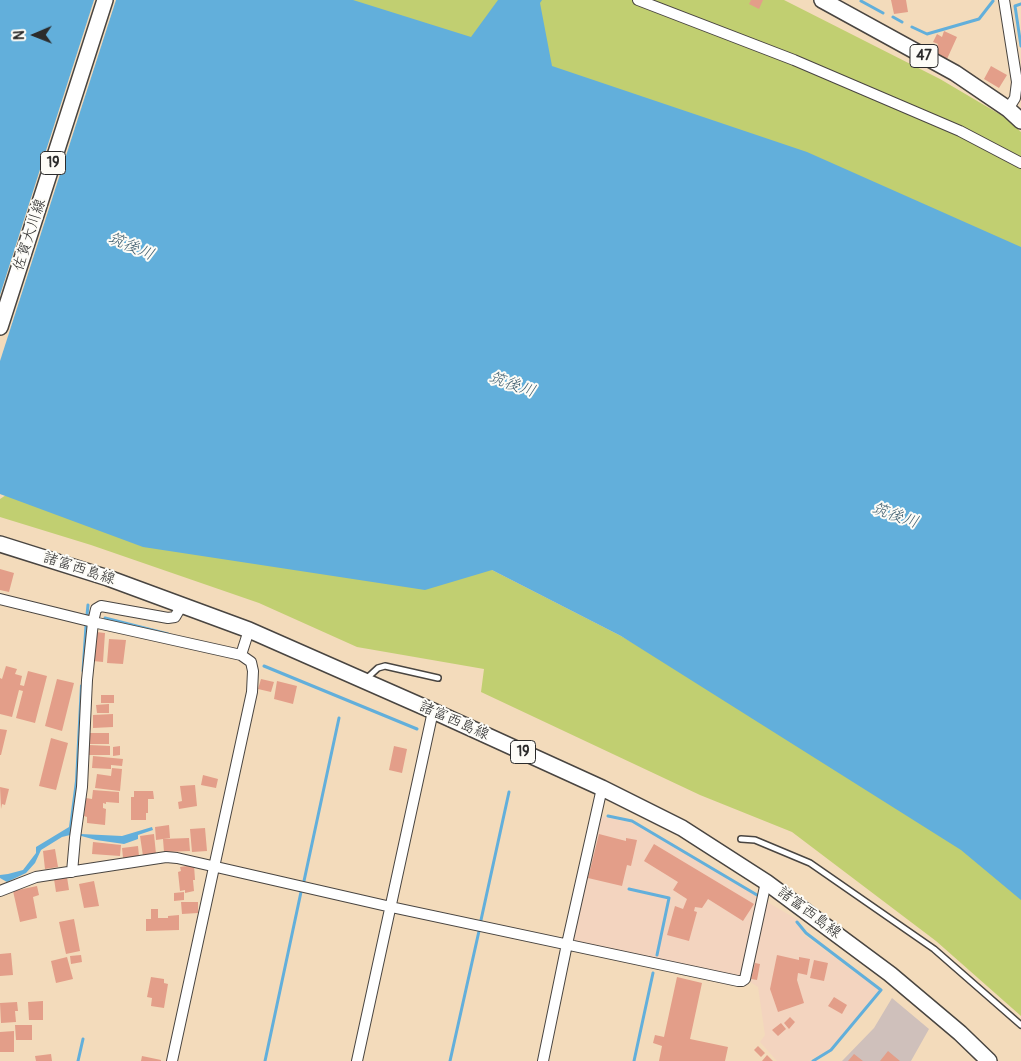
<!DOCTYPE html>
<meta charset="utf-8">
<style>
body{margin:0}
#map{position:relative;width:1021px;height:1061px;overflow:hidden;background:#f3dbbb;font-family:Pangolin,sans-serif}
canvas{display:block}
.north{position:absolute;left:10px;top:10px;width:50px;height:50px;-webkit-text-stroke:4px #fdfcf7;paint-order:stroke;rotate:269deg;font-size:14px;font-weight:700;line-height:20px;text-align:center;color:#2b2b2b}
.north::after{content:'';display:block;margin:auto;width:18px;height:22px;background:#2b2b2b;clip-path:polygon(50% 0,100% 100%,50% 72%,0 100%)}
</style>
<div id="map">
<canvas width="1021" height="1061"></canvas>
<div class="north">N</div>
</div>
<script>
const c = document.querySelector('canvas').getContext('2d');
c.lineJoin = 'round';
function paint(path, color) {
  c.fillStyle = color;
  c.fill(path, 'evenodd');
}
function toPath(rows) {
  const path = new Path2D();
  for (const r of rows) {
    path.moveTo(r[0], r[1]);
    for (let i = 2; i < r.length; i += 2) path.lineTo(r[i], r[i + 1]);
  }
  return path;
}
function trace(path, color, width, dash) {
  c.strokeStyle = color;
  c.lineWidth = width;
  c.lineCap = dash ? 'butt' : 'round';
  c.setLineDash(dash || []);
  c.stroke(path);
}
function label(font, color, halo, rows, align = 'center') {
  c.font = font + ' Pangolin,"Klee One",sans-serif';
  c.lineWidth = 4;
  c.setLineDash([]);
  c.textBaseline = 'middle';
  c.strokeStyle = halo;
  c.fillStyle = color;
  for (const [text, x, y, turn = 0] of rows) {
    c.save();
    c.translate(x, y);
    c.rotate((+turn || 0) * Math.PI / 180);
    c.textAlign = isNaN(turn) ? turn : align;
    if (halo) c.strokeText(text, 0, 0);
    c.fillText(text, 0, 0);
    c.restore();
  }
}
paint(toPath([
 [600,816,632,823,798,920,804,935,879,990,830,1049,809,1061,777,1061,760,1042,765,1035,758,987,747,980,571,941]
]), '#f3d4bf');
paint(toPath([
 [892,998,929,1029,911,1061,842,1061,874,1028]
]), '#cfc0bb');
paint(toPath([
 [166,0,525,0,497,81],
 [527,0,635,0,959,133,1021,166,1021,278,520,93],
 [644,0,784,0,940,79,1006,118,1021,132,1021,160],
 [0,470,492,570,621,636,1021,862,1021,1016,936,941,792,832,700,795,481,692,484,669,357,647,259,603,91,545,0,517,0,499,6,495,0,494]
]), '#c1cf71');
paint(toPath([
 [0,0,353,0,471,37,498,0,542,0,540,3,552,66,807,152,1021,247,1021,900,961,850,621,636,492,570,425,590,143,547,0,494],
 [82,684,79,783,72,829,81,834,122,836,152,827,153,830,138,835,138,839,124,844,96,840,74,834,62,837,41,850,35,863,26,873,7,882,0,878,0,875,8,874,23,870,36,853,36,847,69,827,75,781,80,685]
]), '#62afdb');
paint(toPath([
 [94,0,116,0,0,361,0,295]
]), '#f3dbbb');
trace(toPath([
 [861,1,883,13],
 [1021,4,1015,6,1021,46],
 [893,17,902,22],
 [912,27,927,34,979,19,993,1],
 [87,615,88,605],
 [105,618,168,634],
 [264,666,417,729],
 [83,671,86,626],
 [608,816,632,821,757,895],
 [304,881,339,718],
 [629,889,669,898,657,955],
 [481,920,509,792],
 [797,922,806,933,881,990,831,1050,813,1061],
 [78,1061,83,1039],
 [265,1061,301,892],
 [450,1061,479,931],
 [634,1061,653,973]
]), '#62afdb', 3);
paint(toPath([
 [751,0,763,0,759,9,749,4],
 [891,0,906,0,908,12,894,14],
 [944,31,957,37,947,59,934,53,938,44,933,42,937,34,942,37],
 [991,66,1007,75,999,88,984,79],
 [0,569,14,573,9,592,0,590],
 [96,632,105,633,103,662,93,661],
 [109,639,126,640,123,664,107,663],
 [6,666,17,669,15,674,22,676,20,685,24,686,28,671,47,676,35,723,16,718,23,691,19,690,12,717,0,714,0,678,2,679],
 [57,679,74,683,62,731,45,726],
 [261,679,274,682,271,692,258,689],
 [277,681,297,686,293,704,274,699],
 [101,695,114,695,114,703,101,703],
 [109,704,109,713,97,713,96,705],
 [113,714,113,727,93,728,93,715],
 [0,729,7,730,1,755,0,755],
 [90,733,109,733,109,744,90,744],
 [51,738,68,743,56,790,39,786],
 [89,745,110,746,110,755,89,755],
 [120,746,120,755,113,756,113,747],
 [394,746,407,749,402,773,389,770],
 [93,756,123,759,122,766,111,765,111,769,92,768],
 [112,768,122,769,120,791,95,788,97,774,111,776],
 [203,775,218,779,216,788,201,785],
 [195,785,197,806,179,809,178,802,182,801,180,786],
 [0,787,9,789,5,805,2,804,1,809],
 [93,790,119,792,119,803,106,802,106,804,103,803,103,808,106,809,105,825,87,823,87,817,84,816,86,798,92,799],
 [134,791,153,791,154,799,148,799,148,813,146,813,146,820,131,820,131,797,134,797],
 [169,825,170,838,156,840,155,827],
 [205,828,207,851,192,852,190,829],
 [154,834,156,854,143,856,140,836],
 [599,834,626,841,626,838,637,840,631,866,627,865,622,886,588,878],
 [189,838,190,851,164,852,163,839],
 [93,842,121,845,120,856,92,854],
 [654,844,754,904,743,921,708,899,702,908,695,907,694,911,697,912,689,941,667,935,675,906,683,909,687,899,673,890,678,882,644,861],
 [138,846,139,856,123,858,122,848],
 [55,849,58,867,45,869,43,851],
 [194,865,195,880,193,880,194,891,185,893,185,890,180,891,178,872,181,871,180,867],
 [67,877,69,890,56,892,54,879],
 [94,881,99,906,84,908,79,884],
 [37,886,39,895,33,897,37,918,20,922,13,891],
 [184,892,184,900,174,901,174,893],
 [181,902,198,902,198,913,182,914],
 [151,909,158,909,158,918,168,918,168,916,179,915,179,930,146,931,146,919,151,919],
 [74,919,80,951,66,954,59,922],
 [11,953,13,975,0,976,0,954],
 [81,955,82,962,71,964,70,956],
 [777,955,799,960,799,957,810,959,807,975,798,973,797,980,804,1003,778,1012,770,989],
 [67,957,73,979,56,983,51,961],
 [814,960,828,963,824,981,810,978],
 [755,963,760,964,757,980,751,979],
 [151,977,164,979,164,983,168,984,164,1008,151,1006,152,998,147,997],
 [677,977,702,983,690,1039,728,1047,725,1061,659,1061,662,1046,653,1043,655,1035,664,1037],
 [834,997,847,1005,842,1014,828,1006],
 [43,1001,43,1020,29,1020,28,1002],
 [17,1002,18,1011,15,1011,16,1022,1,1023,0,1003],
 [790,1017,795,1022,789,1029,784,1023],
 [781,1023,786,1029,778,1036,772,1030],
 [15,1025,32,1025,32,1040,16,1040],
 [14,1031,14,1052,0,1052,0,1032],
 [758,1046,765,1053,761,1057,754,1050],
 [888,1051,900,1061,880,1061],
 [51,1054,52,1061,36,1061,35,1056],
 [854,1054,863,1061,848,1061],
 [767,1055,773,1061,762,1061],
 [142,1056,161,1060,161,1061,141,1061]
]), '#e39e89');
const lane = toPath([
 [366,679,378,668,385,666,438,678],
 [741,839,755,840,810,863,934,949,1021,1025]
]);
const street = toPath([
 [638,0,794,60,960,131,1021,163],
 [1004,0,1017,82,1015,98,1008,109],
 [0,599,93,622,241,655,251,662,253,671,252,692,172,1061],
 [241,655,249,630],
 [72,872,75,838,82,787,87,680,93,622,96,609,101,606,168,618,175,617,182,605],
 [0,891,36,877,166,857,177,858,391,907,738,981,742,981,745,979,766,882],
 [357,1061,433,711],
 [543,1061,567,944,602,788]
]);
const primary = toPath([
 [822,0,955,73,1008,109,1021,121],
 [0,327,105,0],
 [0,544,108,578,249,630,433,711,602,788,682,828,766,882,890,974,960,1033,989,1061]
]);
trace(lane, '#494541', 8);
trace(street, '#494541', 12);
trace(primary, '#494541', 18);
trace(lane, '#fff', 5);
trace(street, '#fff', 10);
trace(primary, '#fff', 15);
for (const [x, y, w] of [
 [924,56,28],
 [53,163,25],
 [523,752,25]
]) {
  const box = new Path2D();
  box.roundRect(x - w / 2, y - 11.5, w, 23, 4);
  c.fillStyle = '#fdfcf7';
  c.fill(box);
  trace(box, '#2b2b2b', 1);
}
label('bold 14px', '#2b2b2b', null, [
 ["47",924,56],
 ["19",53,163],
 ["19",523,752]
]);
label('15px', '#2b2b2b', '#fdfcf7', [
 ["佐賀大川線",30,235,-72],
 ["諸富西島線",79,569,18],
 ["諸富西島線",454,721,24],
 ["諸富西島線",809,913,37]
]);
label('italic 16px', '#416071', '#fdfcf7', [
 ["筑後川",131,247,23],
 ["筑後川",512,385,19],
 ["筑後川",895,516,19]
]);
</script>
